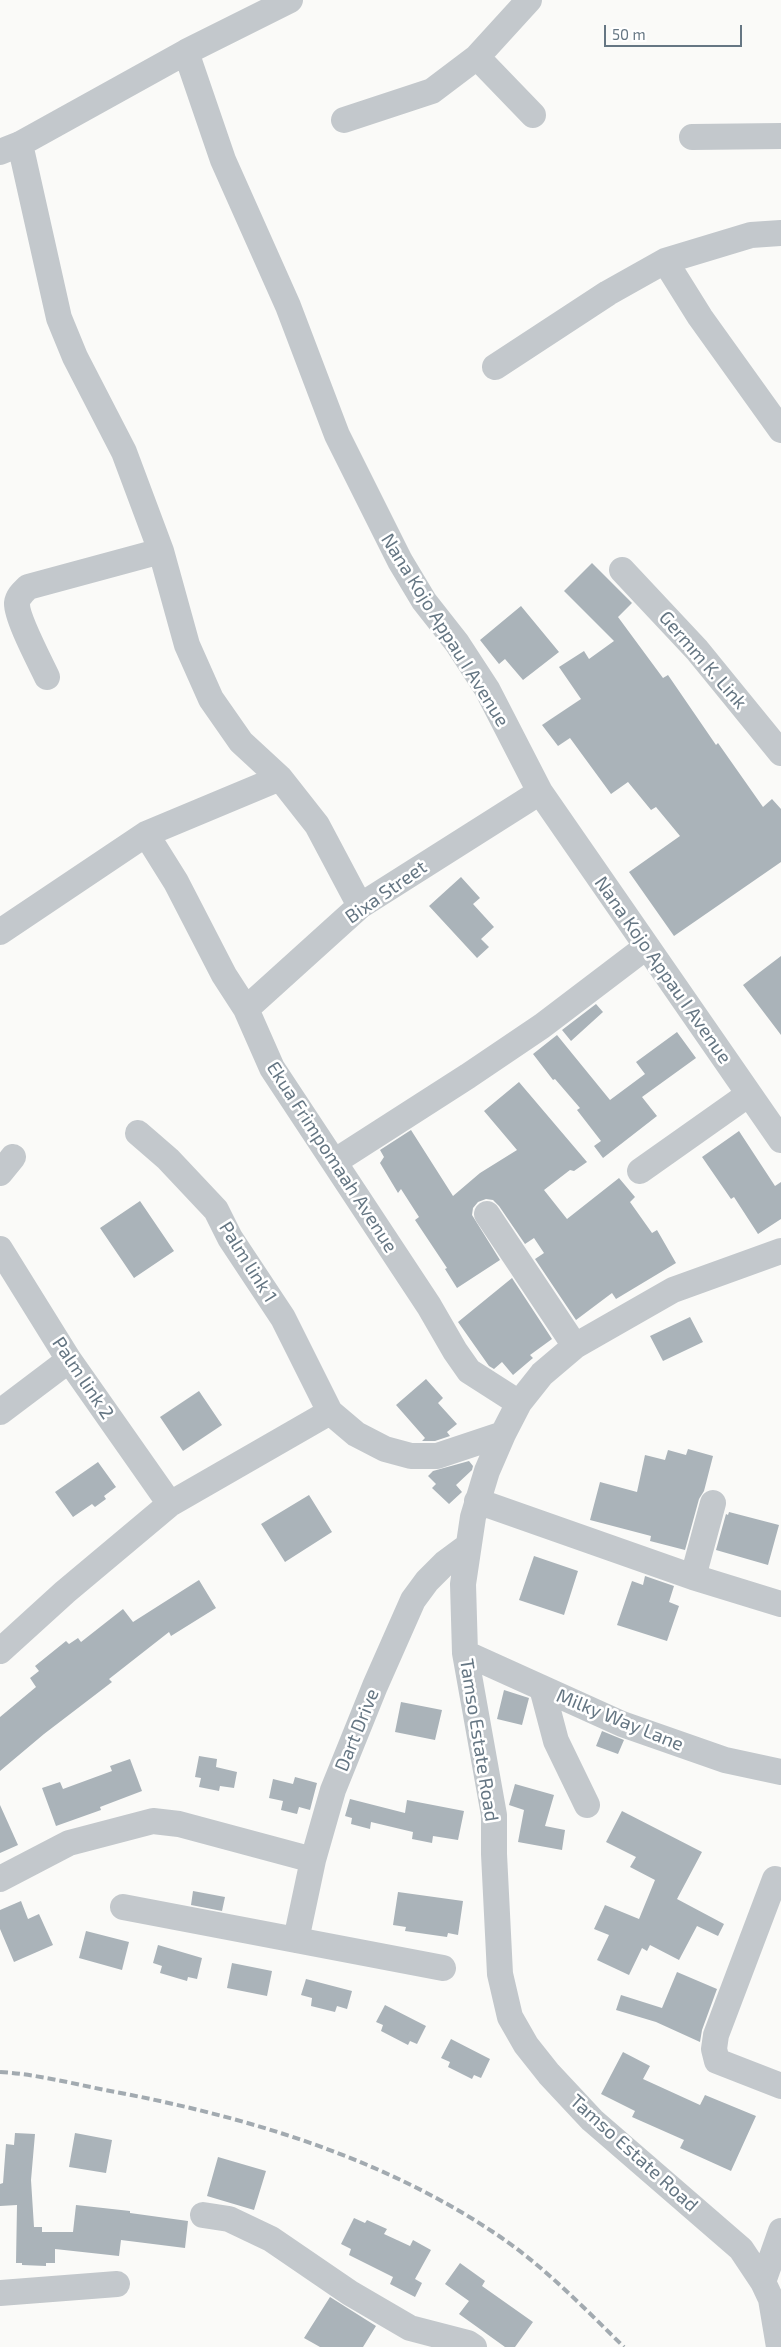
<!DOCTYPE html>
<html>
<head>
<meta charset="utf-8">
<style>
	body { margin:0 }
	#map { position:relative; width:781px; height:2347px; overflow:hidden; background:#fafaf8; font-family:"Exo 2",sans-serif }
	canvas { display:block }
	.scale { position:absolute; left:604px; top:25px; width:138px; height:22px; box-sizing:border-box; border:2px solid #657683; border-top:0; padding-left:6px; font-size:15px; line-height:18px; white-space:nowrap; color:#657683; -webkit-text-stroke:4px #fff; paint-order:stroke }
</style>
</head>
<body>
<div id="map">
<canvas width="781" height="2347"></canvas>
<div class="scale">50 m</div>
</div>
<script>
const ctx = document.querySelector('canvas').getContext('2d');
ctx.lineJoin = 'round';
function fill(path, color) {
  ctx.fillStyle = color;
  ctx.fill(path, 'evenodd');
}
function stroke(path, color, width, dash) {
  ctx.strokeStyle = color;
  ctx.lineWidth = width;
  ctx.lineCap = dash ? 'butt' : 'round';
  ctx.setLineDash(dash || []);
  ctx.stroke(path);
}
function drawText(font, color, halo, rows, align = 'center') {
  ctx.font = font + ' "Exo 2",sans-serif';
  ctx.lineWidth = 5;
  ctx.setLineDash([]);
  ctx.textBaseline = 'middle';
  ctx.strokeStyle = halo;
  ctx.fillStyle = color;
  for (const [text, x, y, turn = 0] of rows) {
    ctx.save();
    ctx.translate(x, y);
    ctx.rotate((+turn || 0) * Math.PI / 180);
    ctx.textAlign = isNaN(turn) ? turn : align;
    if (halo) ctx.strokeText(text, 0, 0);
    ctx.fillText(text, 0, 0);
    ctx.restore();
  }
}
const building = new Path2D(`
	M592 563 632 603 618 617 663 678 668 675 716 745 718 743 763 807 772 799 781 809V862L674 936 629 872 680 836 656 807 651 810 628 782 611 794 570 738 558 746 542 725 581 699 559 667 584 651 589 659 614 641 564 591Z
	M521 606 559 652 523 680 505 659 499 664 480 640Z
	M461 877 480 898 473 904 494 927 481 939 489 947 477 958 429 906Z
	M781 956V1035L743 985Z
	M596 1004 603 1012 571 1041 562 1030Z
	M677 1032 696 1058 642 1097 657 1116 603 1158 594 1146 601 1141 577 1110 580 1108 555 1079 553 1080 533 1054 557 1035 610 1100 645 1074 636 1062Z
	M519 1082 587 1162 574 1171 570 1170 544 1190 567 1219 619 1178 635 1197 630 1202 652 1233 657 1230 676 1263 616 1299 612 1293 576 1320 535 1259 544 1253 534 1238 525 1244 499 1206 493 1200 486 1199 478 1202 473 1208 472 1215 500 1260 457 1288 445 1269 447 1268 415 1220 419 1217 401 1189 398 1193 380 1163 384 1157 380 1150 411 1130 453 1196 480 1173 517 1150 484 1111Z
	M739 1131 775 1186 781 1182V1219L758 1234 734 1197 731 1199 702 1157Z
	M140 1201 174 1251 134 1278 100 1228Z
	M512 1278 552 1339 530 1355 533 1358 513 1375 502 1362 494 1369 489 1366 458 1322Z
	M690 1317 703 1342 663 1361 650 1336Z
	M426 1379 443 1398 438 1403 457 1424 447 1432 450 1436 435 1441H422L425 1438 396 1405Z
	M199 1391 222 1425 183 1451 160 1417Z
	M688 1449 713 1456 704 1491 699 1499 685 1550 650 1541 651 1536 590 1520 600 1482 637 1492 645 1455 665 1460 668 1450 686 1455Z
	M469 1461 473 1466 472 1470 456 1485 462 1492 449 1504 432 1488 436 1484 428 1476 433 1471Z
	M98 1462 116 1487 104 1496 106 1499 95 1507 92 1504 73 1517 55 1492Z
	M309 1495 332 1532 285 1562 261 1524Z
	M729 1512 779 1525 768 1565 716 1550 726 1514 728 1515Z
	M534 1556 578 1571 564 1615 519 1600Z
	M645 1576 674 1586 669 1602 679 1606 667 1641 617 1625 632 1581 643 1585Z
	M199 1580 216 1608 171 1636 169 1632 109 1679 112 1682 44 1734 0 1771V1717L36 1687 30 1678 39 1671 35 1666 66 1641 69 1644 78 1638 81 1642 123 1609 133 1622Z
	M504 1690 529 1698 522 1725 497 1719Z
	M401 1702 442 1710 435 1740 395 1732Z
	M602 1731 624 1740 618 1754 596 1746Z
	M199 1756 217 1759 216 1767 237 1772 234 1788 220 1786 219 1791 199 1787 201 1778 195 1777Z
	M130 1759 142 1791 100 1807 101 1810 56 1826 42 1788 60 1782 63 1789 112 1771 110 1766Z
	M295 1777 317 1783 310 1810 299 1807 297 1814 281 1810 283 1801 269 1798 273 1779 293 1784Z
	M515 1784 554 1795 545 1826 565 1830 562 1850 518 1842 524 1810 509 1805Z
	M350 1799 405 1813 407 1800 464 1811 458 1840 433 1836 432 1843 412 1839 413 1832 371 1822 370 1829 351 1824 352 1818 345 1816Z
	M0 1805 18 1845 0 1853Z
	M622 1811 702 1852 677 1899 724 1924 718 1936 697 1926 679 1960 650 1945 647 1951 642 1948 629 1975 597 1960 609 1935 594 1929 605 1905 639 1919 655 1880 630 1867 636 1857 606 1842Z
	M193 1891 225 1897 222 1911 191 1905Z
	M398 1892 463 1901 458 1935 448 1933 447 1937 405 1931 406 1927 393 1925Z
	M21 1901 28 1919 39 1914 53 1945 14 1962 0 1929V1910Z
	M86 1931 129 1942 122 1970 79 1958Z
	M158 1945 202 1958 197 1979 188 1977 187 1981 160 1973 162 1966 153 1963Z
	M232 1963 272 1971 267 1996 227 1988Z
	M677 1972 717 1989 702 2030 700 2042 656 2022 616 2010 621 1995 662 2008Z
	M306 1979 352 1991 347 2009 337 2006 335 2012 311 2006 312 1998 301 1995Z
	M385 2005 426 2026 417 2044 410 2041 408 2045 381 2031 383 2025 376 2022Z
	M451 2039 490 2059 481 2078 474 2075 472 2079 448 2067 450 2062 441 2058Z
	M623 2052 650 2066 643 2079 700 2105 705 2095 756 2116 731 2171 680 2148 684 2140 632 2117 635 2111 601 2094Z
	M15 2133 35 2134 31 2180 34 2227H42V2232H73L76 2205 130 2211V2213L188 2221 185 2248 121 2240 119 2256 55 2249V2263H46V2266L22 2265V2263H16L17 2205 0 2206V2184L3 2183 6 2144 14 2145Z
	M75 2133 112 2140 106 2173 69 2167Z
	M218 2157 266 2171 254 2210 207 2196Z
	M354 2218 365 2223 367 2220 387 2229 384 2234 410 2246 413 2240 431 2250 415 2279 422 2283 415 2297 390 2284 393 2277 349 2255 351 2249 341 2244Z
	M460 2263 485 2281 482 2286 533 2322 515 2347H505L459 2314 469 2301 445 2284Z
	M330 2297 376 2326 363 2347H320L304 2338Z`);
const minor = new Path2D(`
	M186 52 223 160 288 306 337 435 400 561 424 601 457 643 487 689 540 792 781 1140
	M477 57 533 115
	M344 120 432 91 477 57 529 0
	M692 137 781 136
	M20 144 59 318 75 357 124 452 161 551 187 645 211 699 241 742 280 778 317 825 360 906
	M0 152 20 144 186 52 290 0
	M665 261 700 317 781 430
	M495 367 608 293 665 261 751 235 781 233
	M622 570 697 650 781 753
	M47 677C40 662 16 617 17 603 18 596 23 592 28 587L161 551
	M146 834 176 882 224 975 246 1009 272 1068 429 1306 455 1351 469 1371 519 1403
	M0 932 146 834 280 778
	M246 1009 360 906 540 792
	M138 1133 168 1159 216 1210 230 1238 283 1318 330 1412 356 1434 385 1449 411 1456H437L503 1434
	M334 1162 468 1076 542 1026 646 947
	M640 1171 749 1094
	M0 1173 13 1157
	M487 1214 575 1346
	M0 1249 69 1360 170 1504
	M0 1412 69 1360
	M477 1501 693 1577 781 1604
	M693 1577 713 1503
	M0 1651 65 1592 170 1504 330 1412
	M465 1653 622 1724 725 1760 781 1772
	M542 1688 556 1741 587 1805
	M0 1879 69 1843 153 1821 179 1824 313 1860
	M775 1879 716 2035 714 2049 717 2061 781 2086
	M123 1907 443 1968
	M296 1940 313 1860 333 1790 375 1686 413 1600 427 1581 445 1563 468 1546
	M203 2215 229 2219 271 2239 350 2293 410 2328 468 2343 474 2347
	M763 2282 781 2231
	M0 2293 117 2284
	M779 2347 771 2299 763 2282 741 2249 592 2120 549 2074 526 2045 510 2017 500 1974 494 1854V1815L465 1653 463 1584 473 1517 487 1471 503 1434 519 1403 542 1374 575 1346 673 1290 781 1251`);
const rail = new Path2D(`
	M0 2072C35 2074 70 2083 105 2090 240 2115 377 2155 493 2232 542 2264 583 2307 624 2347`);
const streetNames = [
	["Nana Kojo Appau I Avenue",445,630,58],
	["Germm K. Link",703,660,49],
	["Bixa Street",386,892,-35],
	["Nana Kojo Appau I Avenue",663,970,55],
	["Ekua Frimpomaah Avenue",332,1157,57],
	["Palm link 1",248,1262,58],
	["Palm link 2",83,1378,56],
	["Milky Way Lane",620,1720,22],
	["Dart Drive",357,1730,-68],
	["Tamso Estate Road",479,1740,81],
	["Tamso Estate Road",634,2153,42]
];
fill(building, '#aab3b9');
stroke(minor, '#c3c8cc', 26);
stroke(rail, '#a2aab0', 4, [8, 4]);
drawText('19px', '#657683', '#fff', streetNames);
</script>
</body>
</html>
